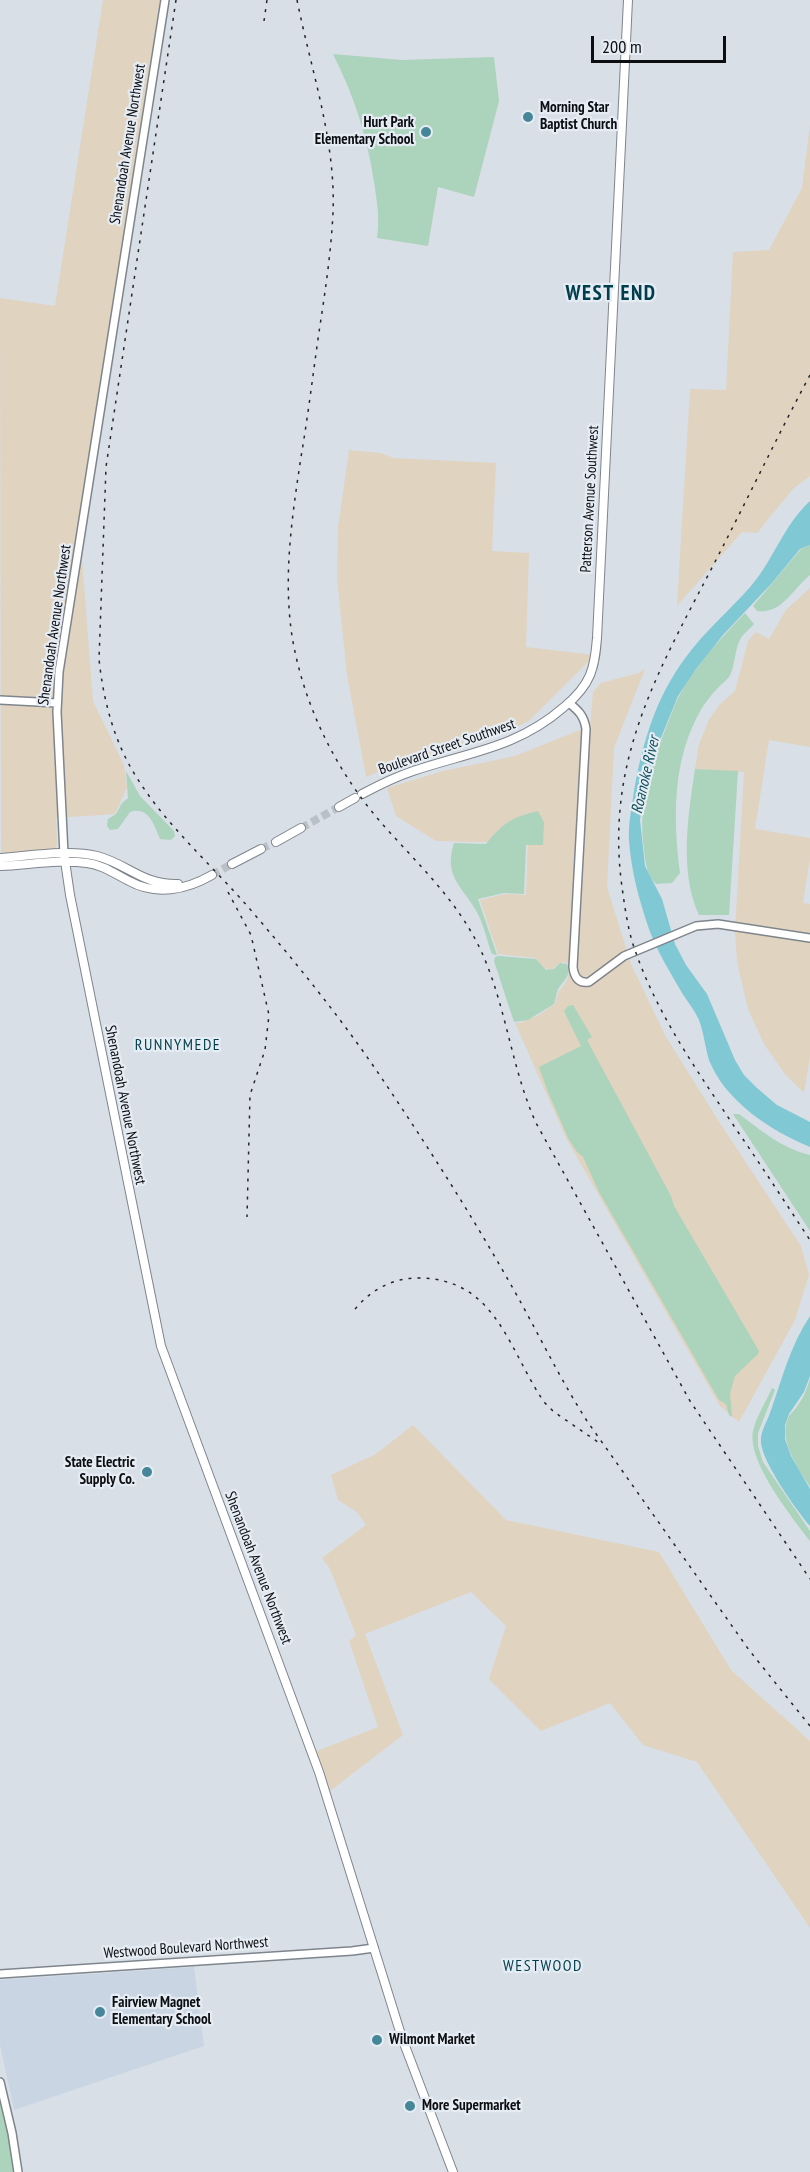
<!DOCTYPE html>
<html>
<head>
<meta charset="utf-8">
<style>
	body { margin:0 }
	#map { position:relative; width:810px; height:2172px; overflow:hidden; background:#d9dfe7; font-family:"PT Sans Narrow",sans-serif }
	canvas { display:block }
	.scale { position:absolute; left:591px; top:36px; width:135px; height:27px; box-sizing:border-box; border:3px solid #0c0e11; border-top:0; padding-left:8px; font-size:18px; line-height:21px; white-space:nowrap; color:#0c0e11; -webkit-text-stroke:4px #e6ecf4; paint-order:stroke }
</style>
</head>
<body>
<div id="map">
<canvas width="810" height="2172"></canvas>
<div class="scale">200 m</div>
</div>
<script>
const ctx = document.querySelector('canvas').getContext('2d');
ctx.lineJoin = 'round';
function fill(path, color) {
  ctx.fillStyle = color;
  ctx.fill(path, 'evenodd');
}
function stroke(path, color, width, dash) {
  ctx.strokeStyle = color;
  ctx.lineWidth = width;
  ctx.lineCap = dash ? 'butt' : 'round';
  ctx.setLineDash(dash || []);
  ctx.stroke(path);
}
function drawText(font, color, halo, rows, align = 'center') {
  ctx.font = font + ' "PT Sans Narrow",sans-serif';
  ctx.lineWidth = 4.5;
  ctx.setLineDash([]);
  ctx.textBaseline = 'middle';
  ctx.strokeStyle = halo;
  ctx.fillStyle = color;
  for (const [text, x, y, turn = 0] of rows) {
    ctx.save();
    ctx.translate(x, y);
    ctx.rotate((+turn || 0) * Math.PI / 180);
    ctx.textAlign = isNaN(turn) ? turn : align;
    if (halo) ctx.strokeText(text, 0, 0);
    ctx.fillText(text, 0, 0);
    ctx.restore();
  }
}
const built = new Path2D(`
	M194 1967 204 2046 14 2110 0 2045V1980Z`);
const industrial = new Path2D(`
	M103 0H160L79 520 93 701 124 765 127 787 115 814 56 818 57 843 56 848 52 850 1 853 0 298 55 306Z
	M810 125V476L793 489 757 533 742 532 677 606 690 389 726 390 733 252 769 250 802 188Z
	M349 450 380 453 394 458 496 463 492 551 529 553 526 647 595 655 529 721 487 741 396 765 366 777 347 675 337 579 338 528Z
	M810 588V747L769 740 755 829 810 838V858L803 903 810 904V1056L804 1093 785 1074 764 1044 748 1009 737 962 735 931 744 772 695 769 699 744 709 720 719 705 735 691 748 641 756 632 769 639 786 610Z
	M645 669 614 748 607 887 631 964 666 1037 716 1117 801 1246 809 1275 795 1320 739 1422 720 1406 567 1140 515 1023H520L539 1015 555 1004 559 991 567 981 570 969 569 964 564 962 560 963 550 971 541 965 536 958 498 954 480 900 505 894 526 895 528 843 436 841 396 816 387 788 443 771 515 756 590 726 593 692 601 683 639 673Z
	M413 1425 506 1520 659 1552 731 1670 810 1741V1928L697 1762 643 1745 610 1703 541 1731 489 1679 506 1626 471 1592 365 1634 403 1735 326 1794 312 1753 378 1727 349 1641 356 1635 330 1569 322 1558 366 1525 357 1512 338 1500 331 1475 376 1454Z`);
const green = new Path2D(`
	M333 54 402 60 494 57 499 101 474 197 438 187 428 246 377 238C380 218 377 202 374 182 367 135 354 96 333 54Z
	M810 545V575C794 588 781 615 757 611L753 606 801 549Z
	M745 613 754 624C750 629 744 633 741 638 734 649 736 665 729 677 725 682 720 685 716 690 711 695 706 702 702 708 672 758 673 818 680 873L672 883 656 884C645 873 645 856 643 841 639 801 652 763 667 725 671 716 674 705 679 696 696 665 721 638 745 613Z
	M695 769 738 771 729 915H699C679 871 688 816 695 769Z
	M126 771 140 796 174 831 175 836 171 840 160 839C154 825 149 806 130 812L118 829 110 830 107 826 108 819 116 814 122 803 128 798Z
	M538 811 544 822 543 845H526L524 894 504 893 478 899 497 955 492 954C487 941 484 926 478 914 463 886 443 878 454 843L486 844C504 822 511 818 538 811Z
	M499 956 536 959 546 970 554 969 560 963 567 964C572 975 564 980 558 989 556 994 556 999 554 1004L528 1020 514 1022 494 961 495 957Z
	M573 1005 592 1037 587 1040 671 1196 674 1206 759 1351 758 1354 735 1376 730 1393 732 1417 729 1415 726 1404 719 1400 599 1192 583 1157 577 1152 568 1138 548 1092 539 1067 581 1046 564 1011 568 1006Z
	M733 1114H739C762 1131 781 1148 810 1155V1231Z
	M810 1379V1487C798 1468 777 1439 789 1416 792 1412 796 1409 798 1405 804 1397 807 1388 810 1379Z
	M772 1388 775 1390 758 1433V1446L763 1462 810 1531V1541C792 1517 747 1462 753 1431 756 1417 766 1402 772 1388Z
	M0 2094 9 2130 16 2172H0Z`);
const water = new Path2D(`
	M810 501V545L800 549 772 583 723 635 696 669 678 696 656 750 645 787 640 820 645 866 662 899 675 944 686 965 707 994 735 1060 744 1075 757 1088 777 1105 810 1122V1147C771 1131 725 1101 709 1060 705 1047 704 1033 699 1020 695 1011 688 1002 682 993 670 972 657 951 649 929 639 900 631 870 629 840 628 824 632 807 634 791 643 741 656 697 686 657 705 631 730 610 751 586 774 559 783 526 810 501Z
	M810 1316V1376L804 1392 789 1414 785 1425V1439L791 1456 810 1489V1526C796 1510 763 1463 761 1443 760 1432 766 1424 770 1413 782 1379 790 1346 810 1316Z`);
const secondaryTunnel = new Path2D(`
	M301 828 339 807
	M261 849 276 842
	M212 875 232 864`);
const tertiary = new Path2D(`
	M0 700 57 703
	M569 703C579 711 584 716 586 729L573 967C574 976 578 984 589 982L624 956 696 926 718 924 810 938
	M64 854 57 712 59 672 165 0
	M0 1974 352 1951 374 1948
	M0 2082 12 2133 18 2172`);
const secondary = new Path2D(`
	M362 794C379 785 395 777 413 771 469 752 517 748 564 707 575 698 585 687 590 675 595 663 596 651 597 638L628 0
	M339 807 355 798
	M276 842 301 828
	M64 854 70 895 161 1346 319 1772 402 2038 453 2172
	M0 858C29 856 69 849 97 856 128 864 142 885 178 884
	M232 864 261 849
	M0 866C28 865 59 859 87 863 103 865 115 874 129 881 156 896 186 890 212 875`);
const rail = new Path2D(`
	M176 0 106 467 99 659C103 697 112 734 131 768 161 821 210 863 249 908 298 965 345 1023 387 1086 434 1156 479 1227 520 1301 542 1341 562 1382 587 1421L749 1650 810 1726
	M297 0C311 70 336 141 333 213 331 253 325 293 319 332 313 374 308 416 301 457 292 517 283 576 292 636 303 703 334 767 378 819 409 855 446 889 470 930 505 988 508 1061 536 1123L690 1401 810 1579
	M264 21 267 0
	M810 375C778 435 749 496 718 556 662 665 604 757 622 887 625 908 628 932 636 953 659 1018 700 1075 738 1132 763 1168 786 1204 810 1240
	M228 892 251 935 269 1015 265 1050 250 1095 247 1217
	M355 1309C371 1290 392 1278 418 1278 496 1278 508 1349 544 1402L554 1412 598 1442`);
const markers = [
	[528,117,6,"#458799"],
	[426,132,6,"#458799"],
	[147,1472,6,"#458799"],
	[100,2012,6,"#458799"],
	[377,2040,6,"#458799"],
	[410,2106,6,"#458799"]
];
const poiNames = [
	["Morning Star",540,108],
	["Baptist Church",540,125],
	["Hurt Park",414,123,"right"],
	["Elementary School",414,140,"right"],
	["State Electric",135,1463,"right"],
	["Supply Co.",135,1480,"right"],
	["Fairview Magnet",112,2003],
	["Elementary School",112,2020],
	["Wilmont Market",389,2040],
	["More Supermarket",422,2106]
];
const streetNames = [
	["Shenandoah Avenue Northwest",128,144,-81],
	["Patterson Avenue Southwest",590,499,-87],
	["Shenandoah Avenue Northwest",55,625,-82],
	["Boulevard Street Southwest",447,747,-19],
	["Shenandoah Avenue Northwest",125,1105,79],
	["Shenandoah Avenue Northwest",258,1568,69],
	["Westwood Boulevard Northwest",186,1948,-4]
];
const waterNames = [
	["Roanoke River",646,775,-77]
];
const neighbourhoodNames = [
	["RUNNYMEDE",178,1045],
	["WESTWOOD",543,1966]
];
const districtNames = [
	["WEST END",611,294]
];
fill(built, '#cad5e3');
fill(industrial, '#e0d3bf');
fill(green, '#acd3bb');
fill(water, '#7fc8d4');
stroke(secondaryTunnel, '#bac0c7', 8, [8, 4]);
stroke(tertiary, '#7f858c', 10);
stroke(secondary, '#7f858c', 10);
stroke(tertiary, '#fff', 7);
stroke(secondary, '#fff', 8);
stroke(rail, '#24262a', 1.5, [3, 6]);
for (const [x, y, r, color] of markers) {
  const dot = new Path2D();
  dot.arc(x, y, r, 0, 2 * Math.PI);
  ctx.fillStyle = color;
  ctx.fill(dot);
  stroke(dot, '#e6ecf4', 2);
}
drawText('bold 15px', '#0c0e11', '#e6ecf4', poiNames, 'left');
drawText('15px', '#0c0e11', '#e6ecf4', streetNames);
drawText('italic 16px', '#0e4f58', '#e6ecf4', waterNames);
ctx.letterSpacing = '1.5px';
drawText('16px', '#013e4b', '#e6ecf4', neighbourhoodNames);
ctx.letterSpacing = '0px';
ctx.letterSpacing = '1.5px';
drawText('bold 21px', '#013e4b', '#e6ecf4', districtNames);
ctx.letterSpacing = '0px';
</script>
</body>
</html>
